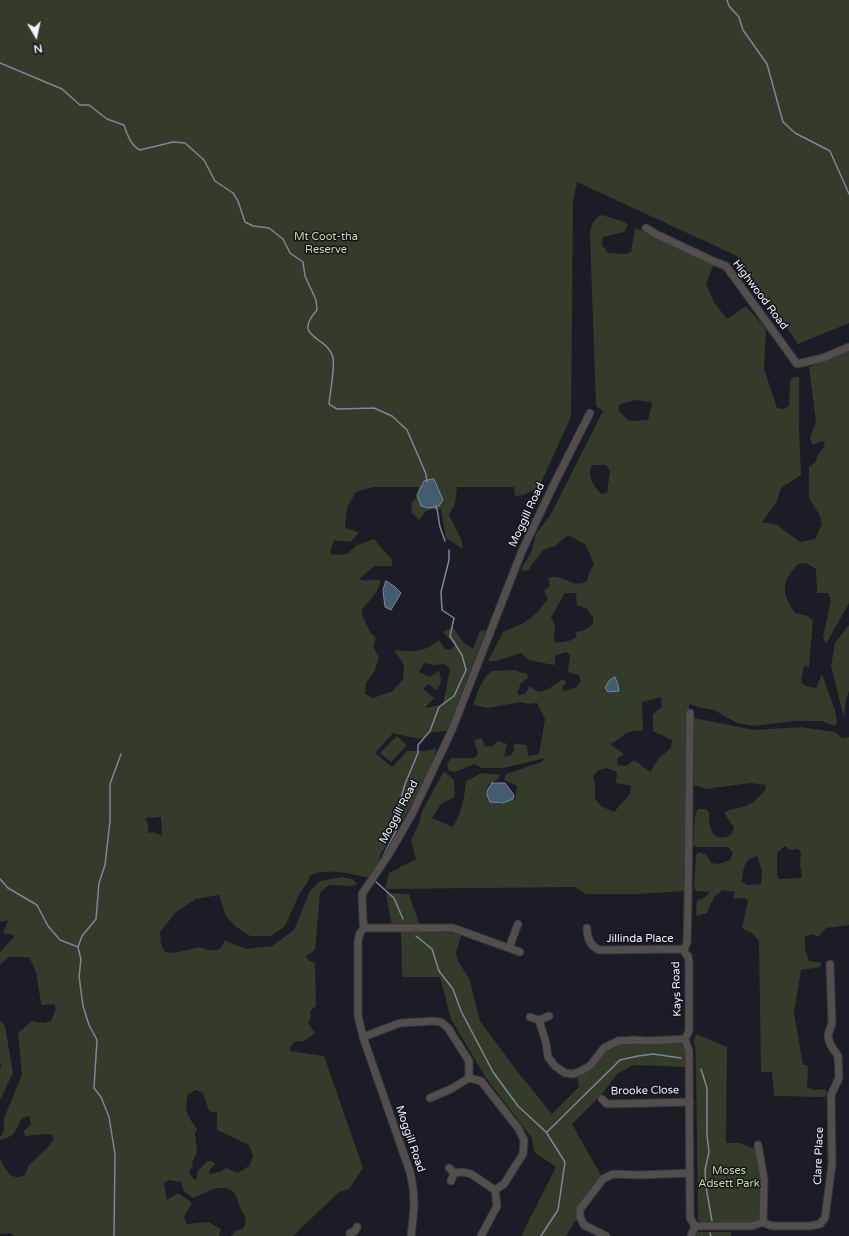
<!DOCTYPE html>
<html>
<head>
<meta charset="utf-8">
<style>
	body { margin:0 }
	#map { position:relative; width:849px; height:1236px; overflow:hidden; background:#1b1c25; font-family:"Varela Round",sans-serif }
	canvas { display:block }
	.north { position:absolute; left:16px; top:16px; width:40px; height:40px; -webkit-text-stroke:3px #12131b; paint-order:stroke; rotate:171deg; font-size:11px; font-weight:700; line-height:16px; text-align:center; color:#f3f3fa }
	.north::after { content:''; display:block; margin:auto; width:14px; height:18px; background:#f3f3fa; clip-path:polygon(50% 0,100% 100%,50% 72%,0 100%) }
</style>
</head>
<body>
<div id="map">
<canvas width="849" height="1236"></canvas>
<div class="north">N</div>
</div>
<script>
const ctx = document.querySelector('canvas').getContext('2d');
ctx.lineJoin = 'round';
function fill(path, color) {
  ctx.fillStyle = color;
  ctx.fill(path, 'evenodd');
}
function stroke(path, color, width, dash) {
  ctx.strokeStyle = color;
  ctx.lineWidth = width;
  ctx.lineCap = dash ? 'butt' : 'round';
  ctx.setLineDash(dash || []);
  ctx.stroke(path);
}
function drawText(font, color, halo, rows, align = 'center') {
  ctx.font = font + ' "Varela Round",sans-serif';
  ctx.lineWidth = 3;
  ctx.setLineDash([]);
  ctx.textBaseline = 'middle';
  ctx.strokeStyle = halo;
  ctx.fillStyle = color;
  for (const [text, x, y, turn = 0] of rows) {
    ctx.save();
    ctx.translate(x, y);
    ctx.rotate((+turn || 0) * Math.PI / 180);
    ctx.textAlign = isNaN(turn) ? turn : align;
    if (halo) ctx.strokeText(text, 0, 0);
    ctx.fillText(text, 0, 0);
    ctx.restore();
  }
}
const green = new Path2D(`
	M0 0H849V323L798 344 737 256 577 182 573 201 571 417 539 487 524 495 515 496 514 487H457L455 504 449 515 461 539 463 549 446 538 441 509 427 510 419 520 412 513 411 503 416 498 419 487H374L356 492 347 507 345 528 359 532 351 542 334 540 330 552 333 555 347 554 357 545 374 539 392 560V566H375L359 579C366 583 374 577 381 581L377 591 362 610V615L370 632 376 638 373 646 379 658 374 672 366 683 365 694 373 698 393 691 403 679 404 665 394 650C415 652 422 653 439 640L445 649 451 650 455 645 443 632 453 627 463 642 473 649 480 631 486 630 447 731 433 732 419 739 393 733 375 753 392 767 407 751H426L436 748 432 770 419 794 380 855V864L369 878C350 874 327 867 309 876V880L300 893 285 926 271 936H250L235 926 226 916 219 895 196 899 176 912 160 932 161 944 165 952 174 953 199 947 208 950H217L221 948 225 940 236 945 247 949 272 946 294 930 310 891 320 881 342 877 352 879 358 884 351 886 329 885 320 893 315 950 306 956 308 960 315 963 316 1006 310 1011 311 1016 308 1023 315 1033 304 1041 294 1042 290 1048V1051L324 1056 363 1168 349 1189 339 1192 293 1236H231L235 1231 244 1228C248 1215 244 1217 240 1207 238 1203 237 1196 234 1193 223 1181 205 1193 193 1198L184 1191 181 1182 169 1180 164 1183 167 1200 178 1193 192 1203 184 1217 187 1224 208 1222 221 1229 219 1236H14L11 1233 0 1234V1159C6 1170 11 1182 25 1175L29 1165 48 1147 54 1139 52 1135 47 1134 25 1136 24 1131 31 1124 29 1116 22 1118C15 1132 16 1136 0 1140V1137L4 1131V1118L22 1075 18 1033 32 1021 44 1023 51 1021 56 1008 54 1004 42 1005 41 1003 36 972 29 957H9L0 965V952L14 937 13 935 3 933 8 920 0 922ZM424 663 433 665 445 664 450 669 444 700 442 705 425 708 434 698 423 689 428 684 436 690C443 683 441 679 439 671L430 677 419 672ZM148 817 152 818 161 817 162 836 153 832 148 833V825L145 819ZM196 1090 203 1093 209 1111 217 1113V1130L249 1145 253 1156 249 1166 238 1173 226 1168 220 1172 209 1174V1171L215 1164 212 1161H208L198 1170 196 1180H194L189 1172 193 1165 192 1163 197 1152 195 1134 197 1129C187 1116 184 1110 188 1094Z
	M602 215 624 222 628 225 624 232 603 237 602 245 608 253 626 254 631 252 635 228 671 242 714 264 706 284 714 302 727 319 746 306 766 329 764 369 777 408 784 409 789 406 790 381 794 377H799V429L801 475 781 488 776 503 762 522 777 525 800 542 815 539 822 524 820 516 809 498V467L816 462 817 456 825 446 823 441 812 445 810 437 816 422 809 367 849 351V603L826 644 823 637 831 600 828 593H817L816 569 806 563 798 564C781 583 781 592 795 613L808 616 813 621 809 667 804 666 801 682 806 686 816 688 822 674 835 710 837 723 834 726 822 721H794L753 726 737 723 714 710 702 708 689 704 686 891 638 894H586L575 887 385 889 389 873 416 859 411 840 419 824 422 811 444 771 454 780 455 797 441 804 432 818 453 827C462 810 464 801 466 781L482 773 500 775 498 779 488 785 487 800 500 804 515 799 517 786 504 780 506 774 542 762 545 758 503 768H482L474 764 455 772 449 771 447 765 451 758H475L478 753 474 740 482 738 485 747 493 746 498 741 507 744 504 757 511 755 514 751 513 745 516 744 527 745 528 756 539 754 545 719 537 703 528 704 520 702 488 708 473 705 479 688 486 676 492 671 515 670 522 673H527L528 678 521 683 517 693 519 695 526 693 529 686 538 692 547 690 563 679 566 683 562 687 564 691 575 688 581 681 579 675 568 672 570 655 566 652 555 656V664L553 665 529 660 521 653 496 661H488L503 632C527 622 533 620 548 598L544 591 550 586 548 578C550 578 552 576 555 577 566 577 575 589 587 581L589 573 594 564 585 544 568 535 555 546 543 550C539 559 533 560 529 570L523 571 521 569 531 553 536 534 551 514 603 411 596 406 590 234C591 225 593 219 602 215ZM636 400 651 402 652 404 648 420 629 421 618 410 620 404ZM592 465H606L610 471 607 493 601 494C593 485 587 477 592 465ZM565 593H576L577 605 587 609 593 618V624L583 631 575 632 577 637 569 641 557 643 554 641 555 625 551 617ZM661 697 662 707 653 714V731L672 740 671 748 659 758 650 772 634 760 626 766 618 765 617 759 624 754 611 745 612 743C627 736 623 729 643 731L642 702ZM607 768 617 772 616 783 631 786 630 794 614 812 601 806 595 799V784L593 776 599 770Z
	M849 625V691L846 699 844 718 831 666 835 643Z
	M694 718 754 730 801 727 835 732 842 738 849 737V925L826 928 818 937 813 934 805 936V949L809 961 822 963 820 967 801 970 794 1013 803 1065H807L808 1069 807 1087 814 1090 825 1089 827 1092 825 1097 774 1096 772 1072H761L759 941 753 934 742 928 748 901 745 898 733 899 735 892 723 890 714 897 707 913 697 916 696 912 697 900 704 898 710 892 697 891 694 888 696 855 698 852C706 854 708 855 711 863L719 864 730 860 733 853 728 847H697L693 845 695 816 698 809H706L709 812C709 827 711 844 731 835L734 828 724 813C730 808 738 809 745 806 754 803 760 796 766 789L765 785 751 783 705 789 694 785ZM785 846 790 850 797 849 801 852 800 864 802 878 779 879 777 875V853ZM757 856 762 870 761 884 747 885 742 882C744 869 742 860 757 856Z
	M397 736 407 745 391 762 380 753Z
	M386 893 409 894 420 926 431 932 462 933 456 953 458 961 469 978 480 1021 517 1071 552 1114 579 1087 577 1076 605 1050 617 1044 631 1042 642 1044H681L685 1049V1067L633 1065 617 1074 602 1094 572 1124 602 1177 581 1204 576 1220 566 1236H521L556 1167 534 1152 532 1138 486 1078 451 1019 440 977H402L401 931 391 922Z
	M0 1020 5 1026 13 1073 0 1100V1070L1 1067 0 1062Z
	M696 1034 727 1047 726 1143H739L755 1149 760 1174V1217L755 1223 703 1224 698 1219 696 1067 695 1046 693 1042Z
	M697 1232H731V1236H697Z`);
const water = new Path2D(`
	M434 479 443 500 439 506 429 508 421 506 417 495 424 481Z
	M386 581 394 586 401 593 391 610 385 607 383 591Z
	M615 677 618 685 619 691 608 692 605 688 609 681Z
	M492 783H505L514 795 513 799 503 803 490 802C485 794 487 790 492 783Z`);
const stream = new Path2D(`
	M727 0 729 6 739 17 743 30 767 64 783 122 795 133 830 151 849 194
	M0 63 62 89 80 105H89L107 119 124 125C127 134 131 146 140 150L173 142 185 143 204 160 215 181 233 193 238 201 245 222 253 226 269 228 283 239 290 253 303 262 305 276 316 300 317 310C291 339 328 335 333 358 335 367 330 394 329 404L337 409 374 408 392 416 407 430 426 474 427 482
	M435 506 437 509 440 527 445 541
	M381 860 396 831 398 809 405 784 418 753V745L430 731 439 707 454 696 466 670 462 655 450 636 454 618 442 610 441 592 449 560V550
	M0 879 8 888 37 905 48 926 60 940 78 947
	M375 881 394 898 403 919
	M416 936 432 949 439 971 453 989 461 1011 493 1072 518 1106 546 1132 565 1162 558 1210 541 1236
	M701 1069 707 1088V1135L709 1152 705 1170 706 1187 712 1221
	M547 1132 620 1060 638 1056 653 1054 681 1058
	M710 1233 711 1236
	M114 1236 115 1154 109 1117 101 1097 94 1088 97 1040 89 1025 83 1006 79 976 81 960 78 947 82 936 96 919 99 883 105 865 110 821V784L121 754`);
const minor = new Path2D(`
	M646 228 656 234 713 261 726 266 797 364 823 358 849 347
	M690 713 688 903 687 943 684 949 685 953 688 956 689 962V1031L685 1039 689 1051 690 1218 695 1226 691 1236
	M364 928 363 920 362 894 389 854 412 814 451 732 522 551 555 482 590 413
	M364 928 360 933 358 941V1016L363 1037 410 1172C416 1196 414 1212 411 1236
	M364 928H453L520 952
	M587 928C587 938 590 946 599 950L684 949
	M509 948 518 924
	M530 1017 539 1020 549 1016
	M539 1020 546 1043 548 1057 555 1066 565 1073 573 1074 581 1071 590 1066 604 1048 618 1041 633 1040 647 1041 685 1039
	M363 1037 400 1023 433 1021 441 1022 448 1028 469 1061V1078L481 1081 518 1128 524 1140 523 1154 504 1184 495 1190 497 1206 481 1236
	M430 1098 451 1089 469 1078
	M602 1099 607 1104 690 1102
	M758 1145 764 1179 763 1222
	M449 1168 454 1173 451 1181
	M454 1173 463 1172 471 1174 495 1190
	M695 1226H752L763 1222 769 1225 774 1226H810L820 1224 825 1218 832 1164 831 1095 839 1078 838 1056 830 1044 829 1040 828 1035 832 1023 830 964
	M350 1233 355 1231 357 1227
	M606 1236 584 1225 580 1217V1209L603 1179 613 1174 640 1175 690 1173`);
const parkNames = [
	["Mt Coot-tha",326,237],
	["Reserve",326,250],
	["Moses",729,1171],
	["Adsett Park",729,1184]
];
const streetNames = [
	["Highwood Road",760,295,53],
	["Moggill Road",527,515,-65],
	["Moggill Road",399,812,-62],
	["Jillinda Place",640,939],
	["Kays Road",677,989,-92],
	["Brooke Close",645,1091,-1],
	["Moggill Road",410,1139,71],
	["Clare Place",819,1156,-88]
];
fill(green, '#343b2a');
fill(water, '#435c70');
stroke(water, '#788999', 1);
stroke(stream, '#788999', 1.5);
stroke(minor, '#35363f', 9);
stroke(minor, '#534e4c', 7);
drawText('11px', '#c9dda7', '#12131b', parkNames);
drawText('11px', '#f3f3fa', '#12131b', streetNames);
</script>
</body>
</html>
